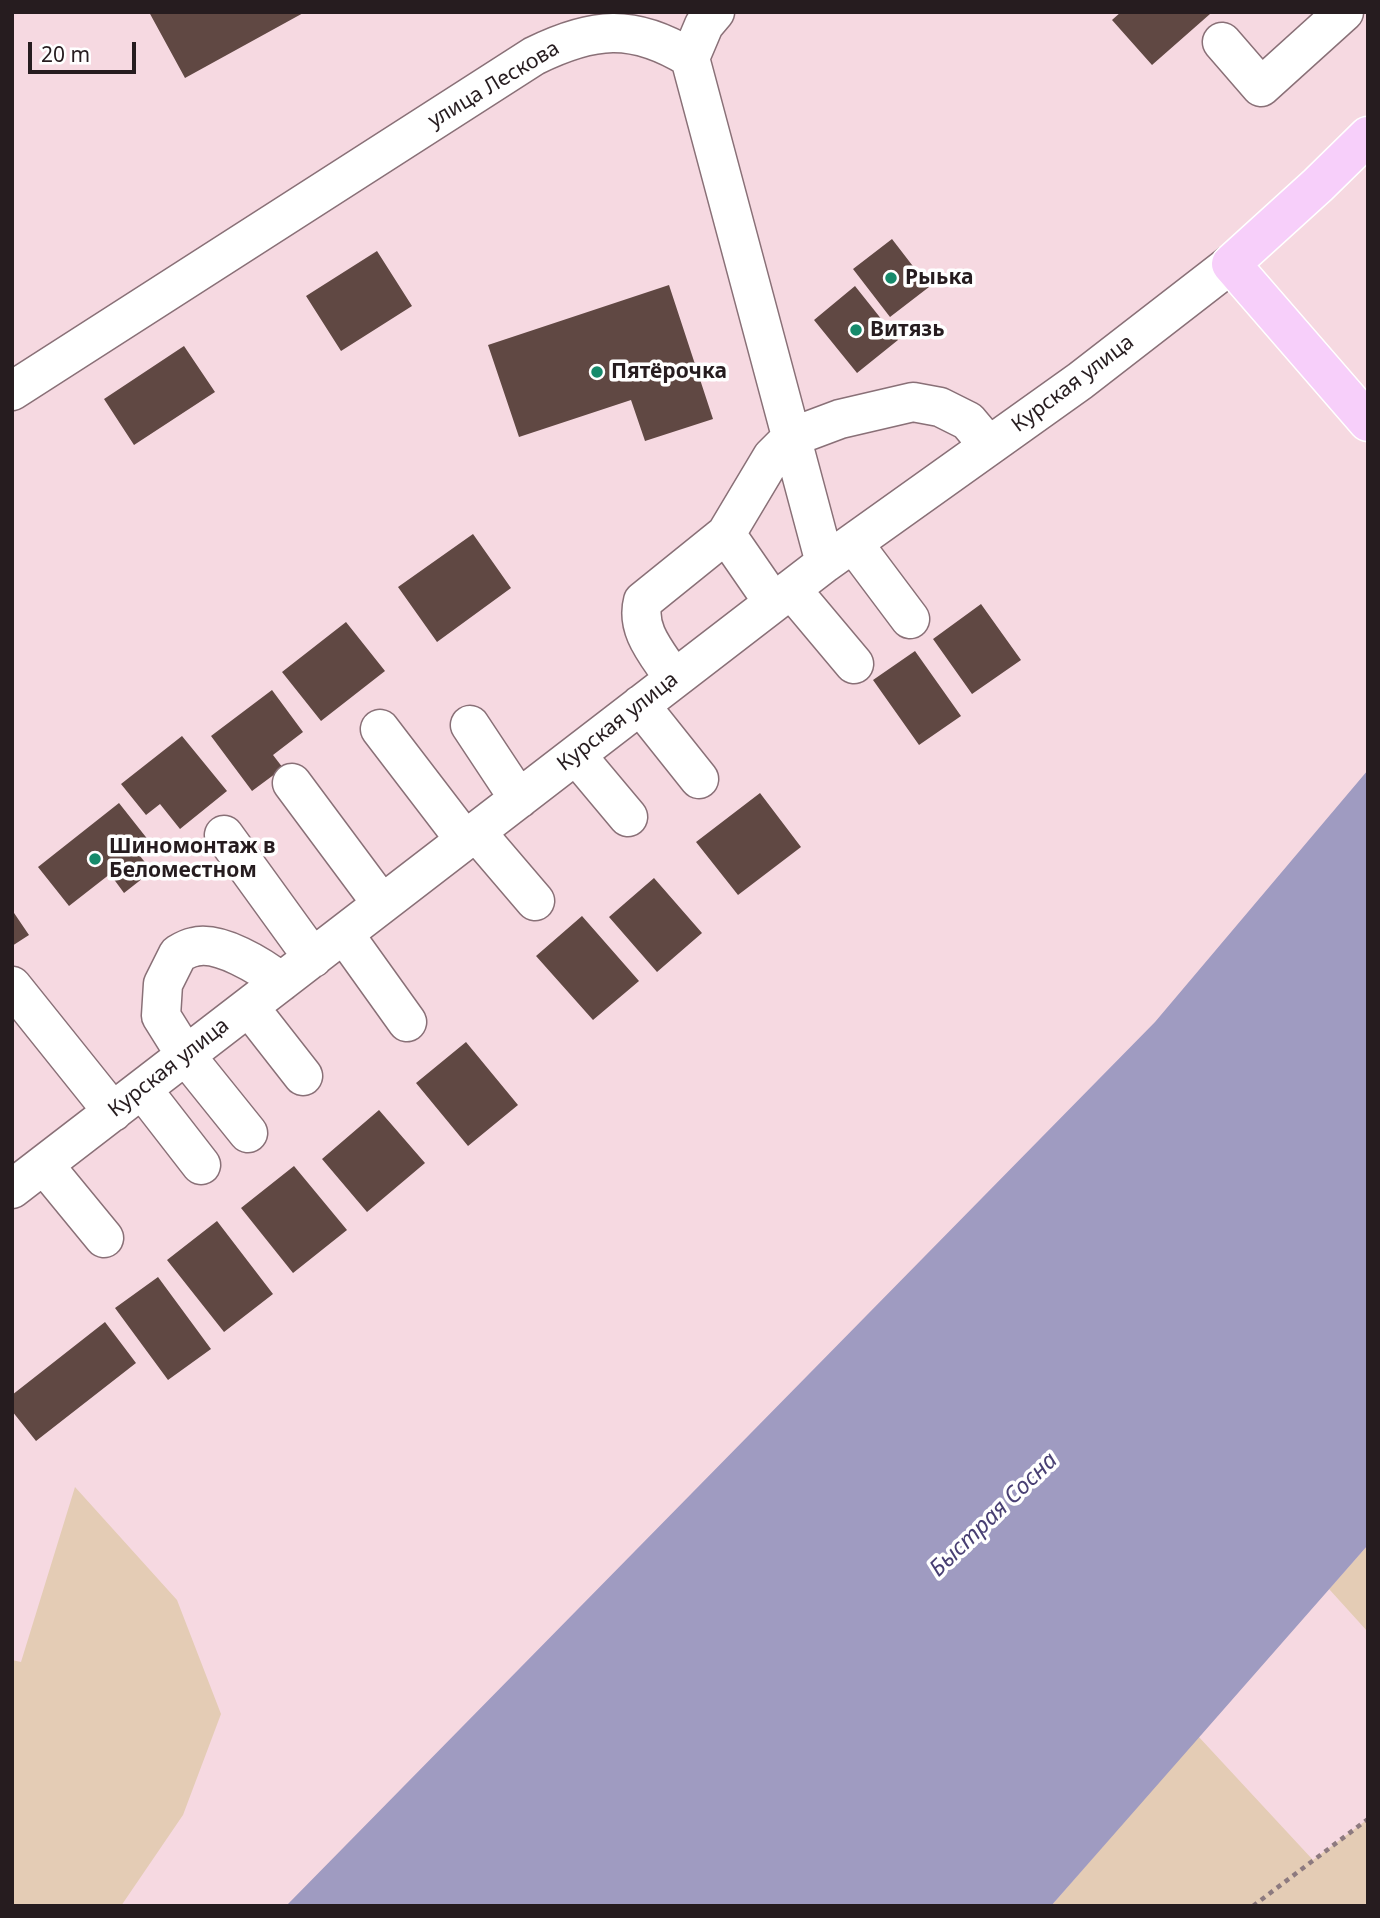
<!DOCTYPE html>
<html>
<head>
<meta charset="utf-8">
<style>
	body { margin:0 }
	#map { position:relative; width:1380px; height:1918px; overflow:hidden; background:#f6d9e1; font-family:"Noto Sans",sans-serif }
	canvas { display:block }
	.frame { position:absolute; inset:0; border:14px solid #261c1f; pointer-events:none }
	.scale { position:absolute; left:28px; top:42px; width:108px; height:32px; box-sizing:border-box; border:4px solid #261c1f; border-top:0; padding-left:9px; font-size:21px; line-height:24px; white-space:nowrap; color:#261c1f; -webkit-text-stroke:5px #fff; paint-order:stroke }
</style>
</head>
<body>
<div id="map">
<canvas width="1380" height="1918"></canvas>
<div class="frame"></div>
<div class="scale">20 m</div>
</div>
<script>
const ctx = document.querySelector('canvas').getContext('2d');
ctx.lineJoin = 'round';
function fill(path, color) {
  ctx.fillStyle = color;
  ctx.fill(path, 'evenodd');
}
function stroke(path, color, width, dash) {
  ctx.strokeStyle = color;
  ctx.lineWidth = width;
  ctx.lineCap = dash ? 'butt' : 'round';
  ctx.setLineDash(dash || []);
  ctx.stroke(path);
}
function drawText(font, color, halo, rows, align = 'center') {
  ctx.font = font + ' "Noto Sans",sans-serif';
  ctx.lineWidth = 7;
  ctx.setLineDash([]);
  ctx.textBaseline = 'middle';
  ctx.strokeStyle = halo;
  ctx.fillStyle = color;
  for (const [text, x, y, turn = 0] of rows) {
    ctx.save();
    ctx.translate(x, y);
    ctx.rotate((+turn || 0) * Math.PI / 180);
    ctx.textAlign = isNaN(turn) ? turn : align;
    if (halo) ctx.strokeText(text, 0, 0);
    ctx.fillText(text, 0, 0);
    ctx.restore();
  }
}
const green = new Path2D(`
	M75 1487 177 1600 221 1714 183 1815 121 1906H12V1660L21 1662Z
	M1368 1545V1632L1329 1589Z
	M1198 1736 1313 1860 1368 1819V1906H1051Z`);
const water = new Path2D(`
	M1368 770V1545L1051 1906H286L1155 1022Z`);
const building = new Path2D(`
	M149 12H305L185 78Z
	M1121 12H1208L1210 14 1152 65 1112 20Z
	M892 239 929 287 890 317 853 269Z
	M377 251 412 306 341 351 306 296Z
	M669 285 713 419 645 441 631 400 519 437 488 345Z
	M855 286 898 340 857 373 814 320Z
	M184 346 215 392 134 445 104 399Z
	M473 534 511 588 437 642 398 587Z
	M981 604 1021 660 972 694 933 639Z
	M346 622 385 671 321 721 282 672Z
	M915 651 961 716 919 745 873 680Z
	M272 690 303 732 273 755 283 768 252 791 211 736Z
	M182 736 227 791 180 829 160 804 146 815 121 784Z
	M760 793 801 847 738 895 696 842Z
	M119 803 149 841 136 851 152 871 124 893 110 874 69 906 38 867Z
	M654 878 702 933 657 972 609 917Z
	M12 910 29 935 12 946Z
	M582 916 639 981 593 1020 536 956Z
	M466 1042 518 1105 468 1146 416 1083Z
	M379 1110 425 1163 367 1212 322 1159Z
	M294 1166 347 1230 293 1273 241 1208Z
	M217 1221 273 1294 224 1332 167 1260Z
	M158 1277 211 1349 168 1380 115 1308Z
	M105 1322 136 1363 36 1441 12 1411V1395Z`);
const path = new Path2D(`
	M1253 1906 1368 1819`);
const minor = new Path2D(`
	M1222 42 1261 87 1344 12
	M690 58 704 25 715 12
	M12 391 534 56C593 27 633 23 690 58L825 563
	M726 534 772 457 792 437 840 419 913 402 940 407 968 421 989 446
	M853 543 910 619
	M791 589 854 664
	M674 679C659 655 635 631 643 601L726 534 773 602
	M640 705 699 779
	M470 725 519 799
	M380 729 465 840
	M576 755 628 817
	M292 783 382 904
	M476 832 535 901
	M224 835 313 958
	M344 934 407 1022
	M12 986 113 1112
	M249 1007 303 1076
	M142 1089 201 1165
	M248 1133 186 1056 161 1016 163 984 178 954C183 951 189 948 194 947 219 940 262 967 281 982
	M44 1165 104 1238
	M12 1189 825 563 1080 381 1231 264`);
const major = new Path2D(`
	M1368 136 1318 185 1231 264 1368 422`);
const markers = [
	[891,278,7,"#168a6b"],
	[856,330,7,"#168a6b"],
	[597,372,7,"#168a6b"],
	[95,859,7,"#168a6b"]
];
const streetNames = [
	["улица Лескова",494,85,-31],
	["Курская улица",1073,384,-37],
	["Курская улица",618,722,-38],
	["Курская улица",169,1068,-38]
];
const poiNames = [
	["Рыька",905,278],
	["Витязь",870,330],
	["Пятёрочка",611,372],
	["Шиномонтаж в",109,847],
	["Беломестном",109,871]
];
const waterNames = [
	["Быстрая Сосна",994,1515,-44]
];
fill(green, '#e4ccb5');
fill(water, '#9f9bc1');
fill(building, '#604843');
stroke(minor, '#897077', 41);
stroke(major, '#fff', 41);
stroke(path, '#8d7a7f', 4.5, [5, 5]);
stroke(minor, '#fff', 38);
stroke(major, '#f7cffa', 38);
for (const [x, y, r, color] of markers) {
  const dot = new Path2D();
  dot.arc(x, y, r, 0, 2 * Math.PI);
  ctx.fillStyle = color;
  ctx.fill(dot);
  stroke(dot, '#fff', 2.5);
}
drawText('21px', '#261c1f', '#fff', streetNames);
drawText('bold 21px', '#261c1f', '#fff', poiNames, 'left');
drawText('italic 23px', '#483f73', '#fff', waterNames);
</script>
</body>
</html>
